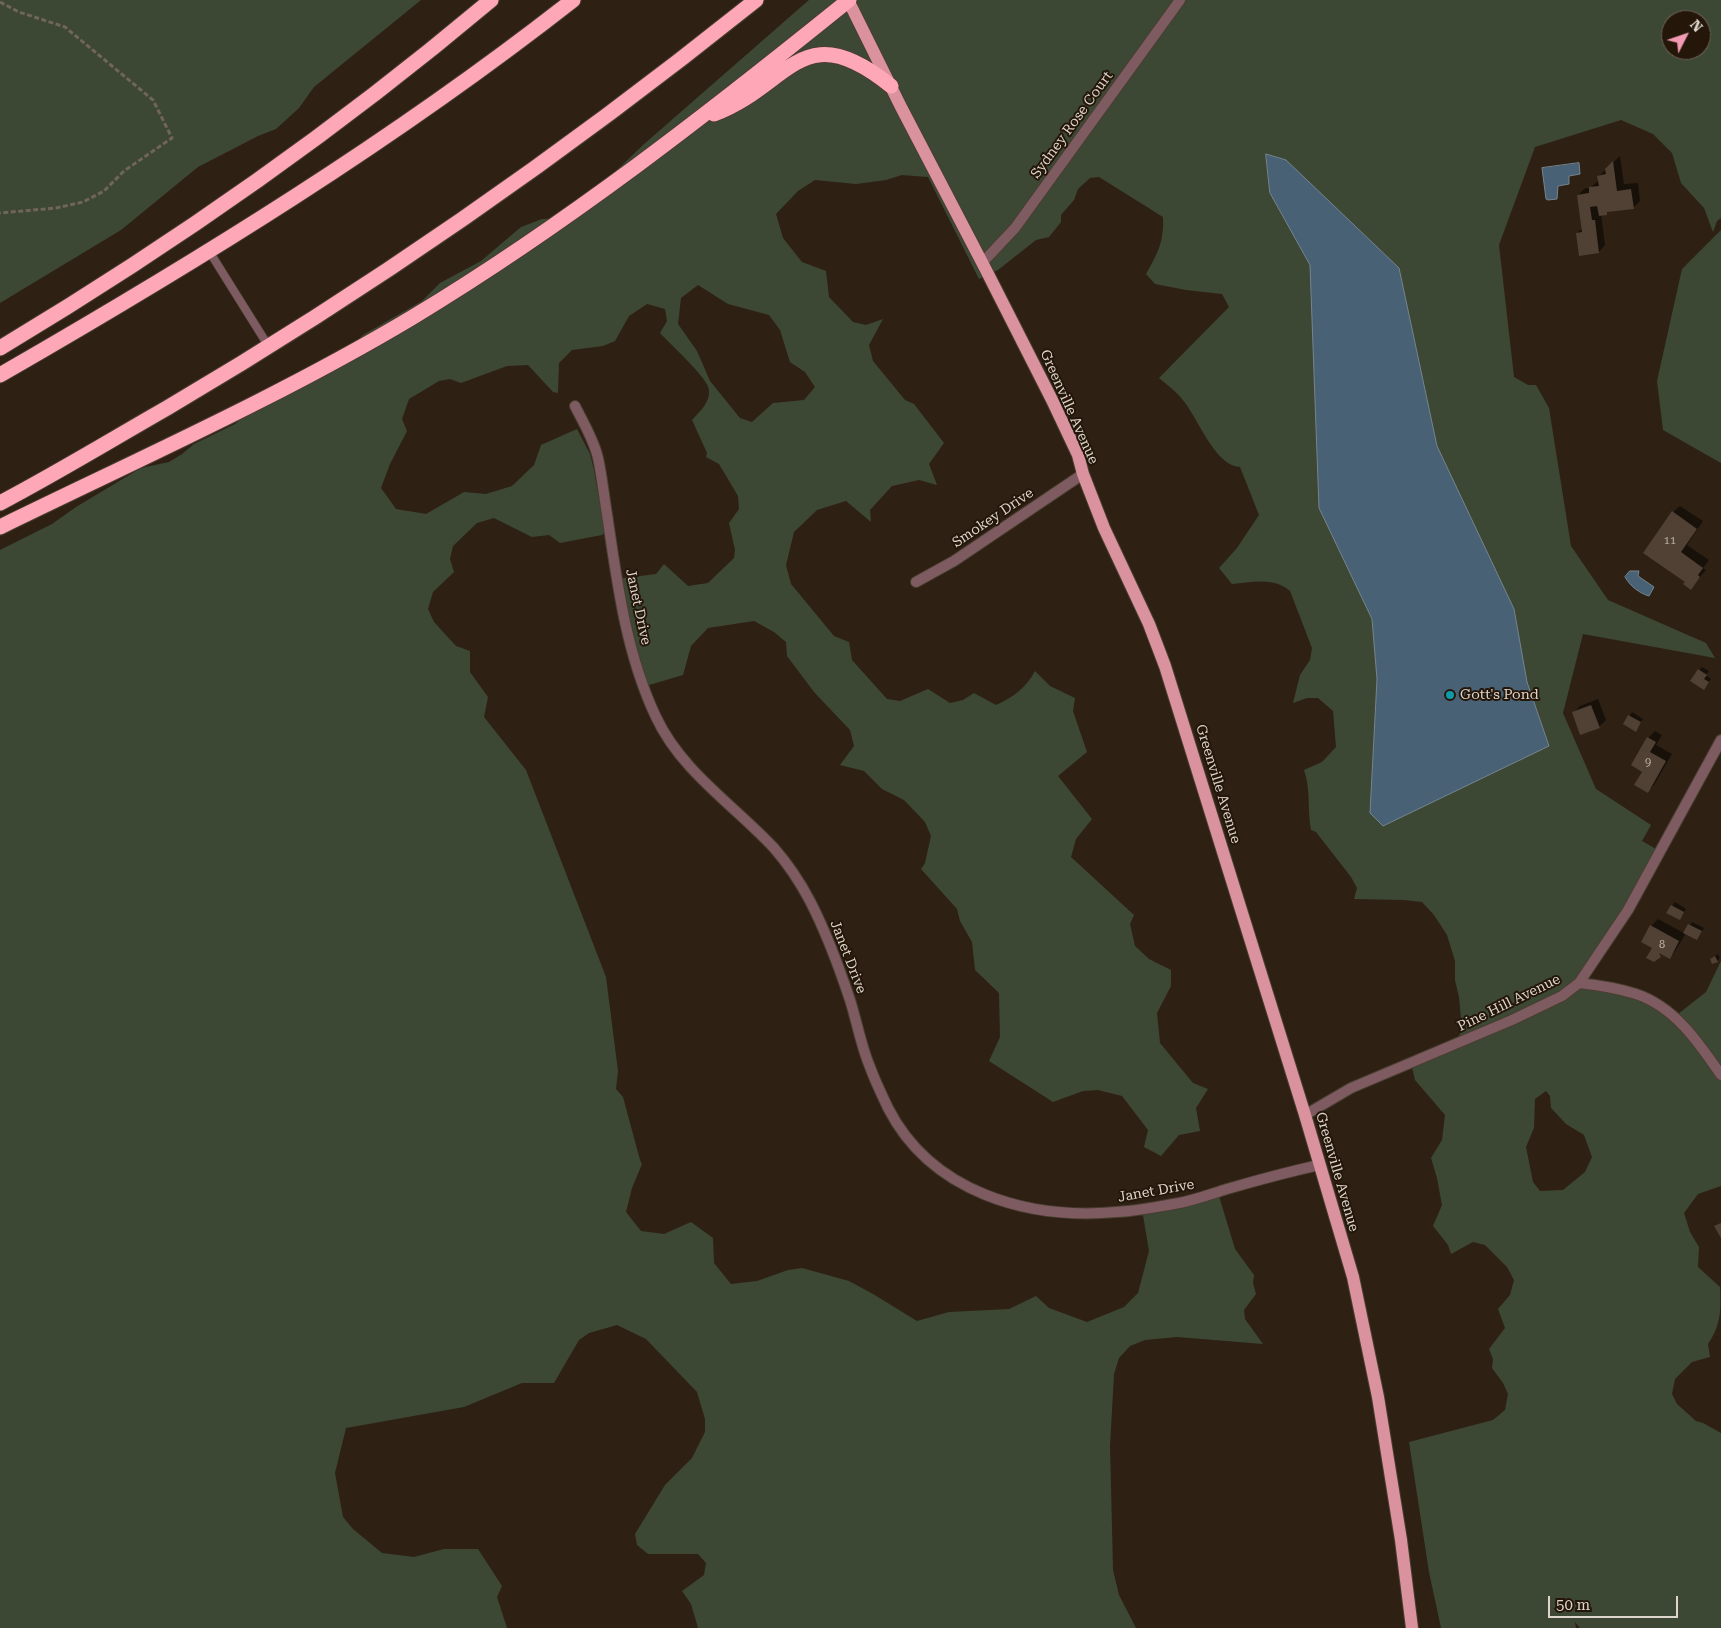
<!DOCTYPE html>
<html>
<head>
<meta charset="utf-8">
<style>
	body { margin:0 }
	#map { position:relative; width:1721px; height:1628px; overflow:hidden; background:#2e2114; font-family:"Roboto Serif",serif }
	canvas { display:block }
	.north { position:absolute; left:1661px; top:10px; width:50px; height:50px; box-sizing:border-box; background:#24170a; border:1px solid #6e6358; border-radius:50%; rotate:49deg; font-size:14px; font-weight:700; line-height:20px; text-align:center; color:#ded5cc }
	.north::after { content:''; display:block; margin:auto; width:18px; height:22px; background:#f19ab2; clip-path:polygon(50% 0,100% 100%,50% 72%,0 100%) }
	.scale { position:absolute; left:1548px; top:1596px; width:130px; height:22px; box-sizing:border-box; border:2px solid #ded5cc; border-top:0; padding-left:6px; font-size:15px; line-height:18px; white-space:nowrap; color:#ded5cc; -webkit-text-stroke:4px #24170a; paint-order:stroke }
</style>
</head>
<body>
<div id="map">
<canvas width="1721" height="1628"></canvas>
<div class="north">N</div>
<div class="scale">50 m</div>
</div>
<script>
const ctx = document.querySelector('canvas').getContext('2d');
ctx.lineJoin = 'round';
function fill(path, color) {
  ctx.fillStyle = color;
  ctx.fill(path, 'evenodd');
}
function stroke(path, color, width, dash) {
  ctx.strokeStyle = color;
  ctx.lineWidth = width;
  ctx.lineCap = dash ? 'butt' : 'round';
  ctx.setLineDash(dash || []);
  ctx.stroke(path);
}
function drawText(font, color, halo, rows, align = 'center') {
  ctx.font = font + ' "Roboto Serif",serif';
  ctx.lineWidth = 4;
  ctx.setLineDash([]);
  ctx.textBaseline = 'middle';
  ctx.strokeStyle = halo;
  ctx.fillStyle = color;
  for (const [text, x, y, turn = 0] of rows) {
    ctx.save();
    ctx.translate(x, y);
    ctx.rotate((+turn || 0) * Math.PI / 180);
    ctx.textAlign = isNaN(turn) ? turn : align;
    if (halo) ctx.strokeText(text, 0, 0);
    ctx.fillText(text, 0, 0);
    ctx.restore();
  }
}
const green = new Path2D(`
	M0 0H421L314 87 299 108 276 129 258 136 198 167 121 230 0 303Z
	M809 0H1721V218L1717 221 1713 232 1704 208 1681 183 1672 153 1653 134 1621 120 1535 147 1499 245 1514 377 1528 385H1536L1549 408 1571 546 1608 600 1706 643 1715 658 1583 634 1563 713 1596 789 1651 825 1642 841 1656 849 1586 981 1649 1004 1673 1018 1706 992 1721 961V1186L1698 1194 1684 1213 1690 1232 1699 1247 1698 1267 1720 1287C1721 1311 1721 1325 1708 1344L1710 1357 1692 1362 1675 1379 1672 1394 1677 1404 1696 1421 1703 1423 1721 1433V1628H1580L1575 1622 1576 1628H1441L1429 1572 1409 1442 1493 1420 1505 1410 1508 1394 1503 1383 1492 1368 1493 1359 1489 1349 1505 1328 1498 1309 1510 1295 1514 1280 1507 1267 1485 1245 1473 1242 1451 1254 1448 1245 1433 1226 1442 1205 1437 1178 1431 1158 1442 1140 1445 1115 1415 1080 1411 1063 1458 1038 1462 1029 1459 997 1455 980V961L1447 935 1434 915 1422 902 1404 900 1354 899 1357 888 1351 877 1316 832 1311 830C1307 808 1311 790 1304 770L1322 762 1336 747 1333 711 1318 698H1307L1293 703 1300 675 1310 660 1312 648 1290 591C1275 577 1251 582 1232 584L1219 568 1237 548 1259 515 1240 467C1214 466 1197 415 1182 399 1176 391 1166 384 1159 378L1229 307 1222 294 1186 290 1155 284 1146 274C1158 253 1164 242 1163 217L1099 177 1090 178 1078 189 1074 200 1061 215V222L1049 237 1036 240 998 270 979 279 928 177 902 175 886 180 856 184 815 180 798 191 776 214 783 238 802 262 826 271 829 297 853 322 866 325 883 319 869 345 873 361 905 400 914 404 944 443 929 464 937 485 919 480 892 486 870 510 871 522 846 501 817 510 794 532 786 565 791 584 834 636 849 642 852 660 887 699 900 701 928 689 950 703 963 700 974 693 996 705C1012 698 1027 687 1035 671L1050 686 1075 698 1073 711 1087 752 1058 776 1092 819 1076 839 1071 857 1134 915 1130 924 1135 946 1149 959 1171 970V986L1157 1013 1160 1043 1193 1083 1208 1089 1196 1108 1200 1131 1179 1135 1161 1156 1144 1147 1148 1130 1122 1096 1098 1090 1083 1091 1053 1102 989 1061 1000 1037 999 993 975 970 972 942 960 921 957 909 921 869 925 863 931 836 925 822 904 800 882 789 864 771 840 765 854 746 850 730 814 692 787 656 786 642 774 632 754 621 708 628 691 646 683 675 639 688C630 658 611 610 616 579L656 574 664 564 688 586 708 583 734 558 735 550 729 523 739 509 738 496 719 464 706 457 707 453 692 420C700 411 710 403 709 390 709 379 669 343 660 333L667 321 665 309 647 304 629 316 615 341 603 346 572 350 559 363 558 393 553 392 528 365 507 366 461 383 450 379 439 381 409 399 402 419 407 431 390 464 381 488 396 509 426 514 464 492 486 494 512 486 534 465 541 445 577 429 590 454 594 470 605 533 602 535 560 543 549 535 532 537 494 518 477 523 453 546 450 559 454 572 433 592 428 609 434 622 456 646 470 651V672L488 697 484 717 526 770 606 977 618 1071 616 1089 623 1097 640 1160 642 1164 632 1188 626 1212 641 1231 664 1234 691 1222 713 1238 714 1263 731 1284 757 1281 788 1270 802 1268 849 1281 873 1294 917 1321 949 1312 1009 1309 1036 1296 1049 1308 1087 1322 1124 1307 1138 1293 1149 1251 1143 1215 1219 1196 1235 1249 1254 1275 1253 1283 1256 1294 1244 1310 1245 1319 1263 1344 1177 1337 1145 1340 1130 1346 1119 1358 1114 1374 1110 1446 1113 1570 1119 1595 1136 1628H698L691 1604 682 1591 704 1575 706 1563 698 1554H648L637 1545 635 1534 665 1485 692 1458 705 1432V1419L697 1392 646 1339 617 1325 589 1333 579 1340 554 1383H522L464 1407 346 1428 335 1473 343 1517 353 1529 382 1553 414 1557 444 1549H478L502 1586 497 1597 507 1628H0V550L52 524 76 507 141 468 169 462 182 454 194 444 235 424 258 403 326 371 363 335 422 301 440 283 481 261 521 227 542 219 575 218 593 208 592 194 643 145ZM1671 20H1701V50H1671ZM698 285 728 304 769 315 780 330 790 362 805 372 815 387 804 400 773 403 752 422 740 418 710 381 697 351 678 324 681 298ZM1546 1091 1550 1096 1551 1108 1566 1124 1584 1135 1592 1157 1585 1172 1563 1190 1540 1191 1533 1182 1526 1147 1534 1128 1535 1099Z
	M1721 230V463L1663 430 1657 381 1682 269Z`);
const water = new Path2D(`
	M1266 154 1286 160 1399 268 1437 446 1514 609 1527 682 1549 746 1383 826 1370 813 1377 679 1372 619 1319 508 1310 265 1270 193Z
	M1579 163 1580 174 1569 176V184L1558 186 1557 199 1548 200 1546 199 1542 168Z
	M1630 571H1639L1638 576 1654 587 1649 596C1639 593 1630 586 1625 577Z`);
const shadow = new Path2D(`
	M1620 156 1624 184 1638 183 1640 201 1633 208 1609 211 1606 213 1601 214 1605 245 1599 252 1577 233 1583 228 1578 195 1585 188H1590L1599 180V176Z
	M1680 506 1703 521 1687 545 1709 560 1703 568 1706 570 1691 588 1687 582 1673 512Z
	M1702 667 1709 671 1706 675 1711 679 1704 689 1699 670Z
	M1598 699 1606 720 1599 727 1573 713 1580 706Z
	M1632 712 1643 719 1636 730 1625 724Z
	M1655 731 1662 735 1656 745 1672 754 1654 785 1648 791 1644 771 1648 738Z
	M1675 902 1686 909 1679 919 1668 912Z
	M1658 919 1684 933 1692 922 1704 928 1697 939 1686 933 1676 950 1670 957 1662 953 1661 955 1657 947 1658 955H1661L1654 961 1651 926Z
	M1718 954 1720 958 1717 961 1711 959Z`);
const building = new Path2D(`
	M1613 161 1617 191 1631 189 1634 209 1607 212V215L1599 216 1597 206 1590 207 1592 220H1595L1599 253 1579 256 1576 233 1582 232 1577 195 1589 193V187L1599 186 1597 176 1606 174 1605 169Z
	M1672 511 1697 529 1681 552 1703 568 1698 575 1700 577 1691 590 1683 584 1685 582 1643 553Z
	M1698 669 1707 675 1704 679 1709 682 1704 690 1690 681Z
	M1591 705 1600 728 1580 735 1572 712Z
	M1628 715 1641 722 1636 732 1623 724Z
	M1647 737 1656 742 1650 752 1666 761 1648 793 1634 785 1642 772 1631 765Z
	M1671 905 1684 912 1680 920 1666 913Z
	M1688 924 1702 931 1697 940 1683 933Z
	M1650 925 1679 941 1670 959 1659 953 1661 957 1654 962 1646 958 1652 948 1641 942Z
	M1715 956 1718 962 1712 964 1710 959Z
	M1721 1223V1238L1714 1226Z`);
const path = new Path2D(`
	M0 2 19 12 65 27 153 100 172 138 124 171 104 191 83 202 56 208 0 213`);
const lane = new Path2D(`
	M209 251 269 347`);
const street = new Path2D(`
	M982 263 1015 228 1180 0
	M575 406C583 422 594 440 598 458 602 476 604 496 607 514 617 582 626 654 656 717 681 771 735 806 774 848 788 864 800 882 810 901 826 932 839 967 850 1000 857 1022 861 1046 870 1067 875 1081 882 1095 888 1108 931 1192 1027 1220 1116 1212 1137 1211 1158 1207 1179 1203 1195 1200 1211 1194 1227 1189 1258 1180 1288 1172 1319 1165
	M916 582 954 561 1083 474
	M1579 983C1598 985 1617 988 1636 994 1675 1007 1699 1043 1721 1075
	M1305 1115 1351 1088 1512 1020 1562 996 1579 983 1628 910 1721 740`);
const primary = new Path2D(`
	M848 0 901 107 986 270 1052 400 1078 455 1083 474 1104 528 1149 624 1165 666 1305 1115 1353 1277 1378 1397 1401 1540 1412 1628`);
const highway = new Path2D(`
	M714 114C790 86 801 13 891 86
	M0 348C172 245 338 129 491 0
	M0 375C198 261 393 141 573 0
	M0 503C57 473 111 440 167 408 373 287 569 150 756 0
	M0 527C139 459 281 396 413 317 567 224 709 113 849 0`);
const markers = [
	[1450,695,5,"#0f9aa8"]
];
const numberNames = [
	["11",1670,541],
	["9",1648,763],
	["8",1662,945]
];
const streetNames = [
	["Sydney Rose Court",1072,125,-54],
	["Greenville Avenue",1069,407,66],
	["Smokey Drive",993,518,-34],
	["Janet Drive",638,607,78],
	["Greenville Avenue",1218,784,73],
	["Janet Drive",848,957,69],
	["Pine Hill Avenue",1509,1003,-26],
	["Greenville Avenue",1337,1172,74],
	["Janet Drive",1156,1191,-10]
];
const poiNames = [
	["Gott's Pond",1460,695]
];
fill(green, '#3d4834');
fill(water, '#486175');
stroke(water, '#75848f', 1);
fill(shadow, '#0007');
fill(building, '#514134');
stroke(lane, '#4a3e31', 9);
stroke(street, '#4a3e31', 12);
stroke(primary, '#4a3e31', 14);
stroke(highway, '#4a3e31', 17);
stroke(path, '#706559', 3, [5, 2.5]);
stroke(lane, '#7e5b61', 8);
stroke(street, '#7e5b61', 10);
stroke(primary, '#da929e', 12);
stroke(highway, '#fea7b6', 15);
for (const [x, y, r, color] of markers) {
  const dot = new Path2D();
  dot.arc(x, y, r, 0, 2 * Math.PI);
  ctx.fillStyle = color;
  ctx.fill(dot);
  stroke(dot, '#24170a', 2);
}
drawText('11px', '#bbb0a6', null, numberNames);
drawText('14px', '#ded5cc', '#24170a', streetNames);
drawText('14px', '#ded5cc', '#24170a', poiNames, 'left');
</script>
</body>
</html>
